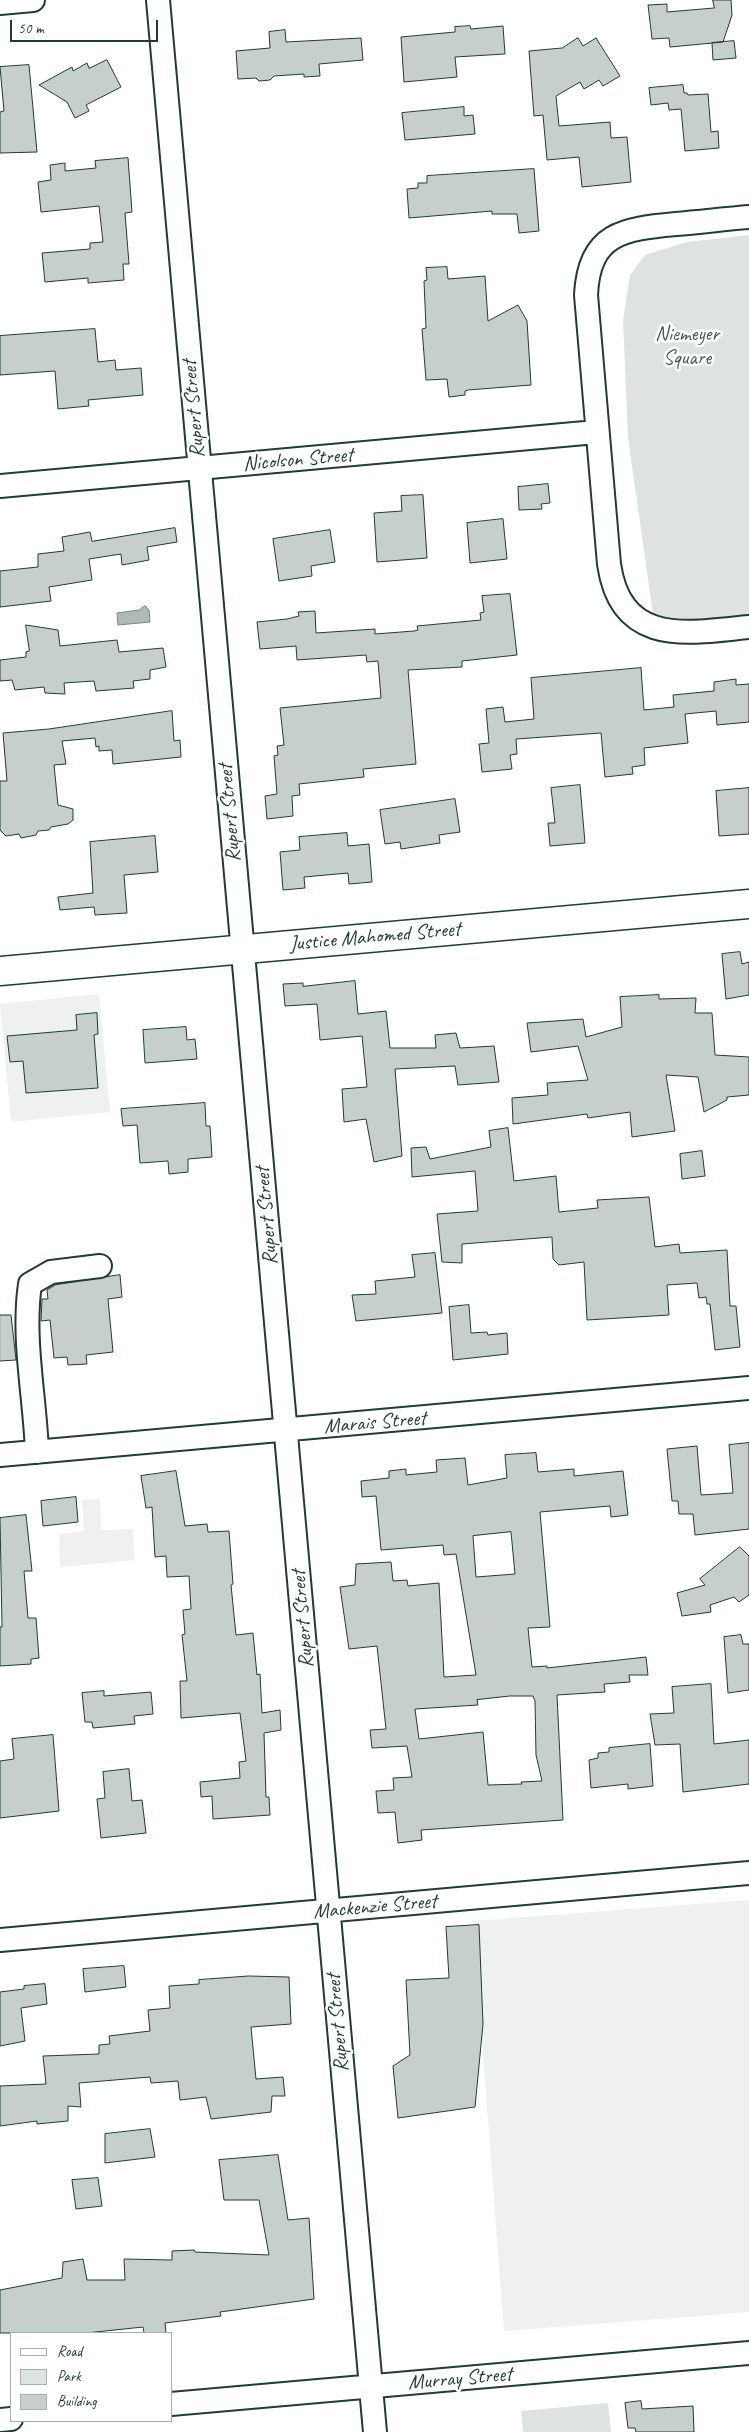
<!DOCTYPE html>
<html>
<head>
<meta charset="utf-8">
<style>
	body { margin:0 }
	#map { position:relative; width:749px; height:2432px; overflow:hidden; background:#fff; font-family:Caveat,sans-serif }
	canvas { display:block }
	.legend { position:absolute; left:10px; top:2332px; width:162px; height:90px; box-sizing:border-box; background:#fff; border:1px solid #a5b1ae; margin:0; padding:6px 9px; list-style:none; font-size:15px; color:#1f3d34 }
	.legend li { display:flex; align-items:center; gap:10px; height:25px }
	.legend b { width:25px; border:1px solid #a5b1ae }
	.scale { position:absolute; left:10px; top:20px; width:148px; height:22px; box-sizing:border-box; border:2px solid #1f3d34; border-top:0; padding-left:6px; font-size:15px; line-height:18px; white-space:nowrap; color:#1f3d34; -webkit-text-stroke:4px #fff; paint-order:stroke }
</style>
</head>
<body>
<div id="map">
<canvas width="749" height="2432"></canvas>
<ul class="legend">
<li><b style="height:6px;background:#fff"></b>Road</li>
<li><b style="height:14px;background:#dee3e2"></b>Park</li>
<li><b style="height:14px;background:#c7cfcc"></b>Building</li>
</ul>
<div class="scale">50 m</div>
</div>
<script>
const ctx = document.querySelector('canvas').getContext('2d');
ctx.lineJoin = 'round';
function fill(path, color) {
  ctx.fillStyle = color;
  ctx.fill(path, 'evenodd');
}
function stroke(path, color, width, dash) {
  ctx.strokeStyle = color;
  ctx.lineWidth = width;
  ctx.lineCap = dash ? 'butt' : 'round';
  ctx.setLineDash(dash || []);
  ctx.stroke(path);
}
function drawText(font, color, halo, rows, align = 'center') {
  ctx.font = font + ' Caveat,sans-serif';
  ctx.lineWidth = 5;
  ctx.setLineDash([]);
  ctx.textBaseline = 'middle';
  ctx.strokeStyle = halo;
  ctx.fillStyle = color;
  for (const [text, x, y, turn = 0] of rows) {
    ctx.save();
    ctx.translate(x, y);
    ctx.rotate((+turn || 0) * Math.PI / 180);
    ctx.textAlign = isNaN(turn) ? turn : align;
    if (halo) ctx.strokeText(text, 0, 0);
    ctx.fillText(text, 0, 0);
    ctx.restore();
  }
}
const built = new Path2D(`
	M99 994 110 1112 11 1122 0 1004Z
	M100 1499 101 1530 133 1529 134 1560 60 1567 59 1534 84 1531 82 1500Z
	M749 1900V2312L504 2331 473 1921Z`);
const green = new Path2D(`
	M749 235V620L655 628 628 438 623 320 630 275 645 255 687 242Z
	M608 2403 611 2432H523L521 2411Z`);
const water = new Path2D(`
	M145 606 149 610 150 622 118 625 117 613 139 610Z`);
const building = new Path2D(`
	M713 0H731L732 15 723 42 670 47 669 38 652 39 648 5 667 4V12L714 8Z
	M470 26 471 29 503 26 505 54 455 57 457 77 404 82 401 37 455 32V27Z
	M285 30 286 42 361 38 363 60 319 64 320 76 304 77V74L274 76 270 80 259 81 256 78 238 79 236 51 270 48 269 32Z
	M578 38 583 46 596 38 620 76 603 86 599 80 584 89 580 82 556 96 559 126 610 122 611 138 627 137 631 182 582 187 579 157 547 160 543 115 534 116 529 51 562 48Z
	M734 41 736 58 713 60 712 43Z
	M107 60 121 87 86 105 89 111 75 118 67 102 39 85 72 67 73 71 87 63 89 68Z
	M29 65 37 152 0 153V112L4 111 0 67Z
	M683 85 684 93H687L688 95 708 94 711 132 718 131 719 148 685 151 681 109 669 110 668 103 651 105 649 88Z
	M464 107V116L473 115 475 134 405 140 402 113Z
	M128 158 132 212 125 213 129 264H123L124 280 88 283V278L45 282 42 253 90 249V243L103 242 99 206 41 212 38 182 51 180 50 165 65 163V171L96 168 95 161Z
	M534 169 539 231 519 233 517 214H492V211L409 218 407 189 418 188V183H427V176Z
	M447 267 448 279 485 276 488 321 518 305 527 321 531 385 468 390 465 391V395L449 397 447 379 426 380 422 329 426 328 424 281 427 280 426 268Z
	M95 329 98 362 115 360 116 370 141 368 143 395 88 400 89 406 58 409 55 371 0 375V336Z
	M548 484 550 503 541 504 542 509 519 510 518 487Z
	M423 495 427 558 377 562 374 513 402 511 401 496Z
	M503 519 507 559 470 563 467 523Z
	M175 528 177 542 147 547 149 560 122 565 121 554 89 559 92 580 49 587 51 601 0 607V571L38 567V554L64 551 62 537 90 532 92 541Z
	M330 530 335 562 311 566 312 576 279 581 273 539Z
	M510 594 517 655 462 661V667L408 670 416 764 363 769 364 777 299 784 300 795 292 796 293 816 267 819 265 796 277 794 274 756 278 755 277 746 284 745 280 708 381 698 378 661 367 662 366 655 297 660 296 646 260 649 257 622 287 619 299 616 298 612 315 611 316 633 375 629V634L414 631 418 630 417 626 481 620 480 613 484 612 482 596Z
	M26 625 58 630 60 646 117 640 119 652 163 648 166 667 150 670V679L133 681 134 688 96 691 94 681 64 683 65 694 45 693 44 687 15 690 12 680 0 681V660L26 657V652L29 651Z
	M641 668 644 710 674 707 673 695 714 691V682L736 679V685L749 684V722L717 725 716 711 685 714 688 743 644 748 645 765 632 767 633 774 605 777 601 733 516 739 517 754 510 755 512 769 482 772 479 744 489 743 486 709 503 707 505 722 534 719 531 678Z
	M172 711 174 741 180 740 181 757 113 764 112 750 99 751V746L96 747 95 738 62 741 66 764 54 765 58 805 73 809V820L68 824 51 827 49 830 38 831 36 835 21 838 19 834 6 836 0 830V781H7L3 733 49 729Z
	M580 785 585 843 550 846 548 823H555L551 788Z
	M749 788V834L719 836 716 791Z
	M455 799 460 832 439 835 440 843 401 849 400 842 385 844 380 810Z
	M347 833 348 846 369 844 372 882 349 884 348 873 304 877 305 888 283 890 280 852 300 850 299 837Z
	M155 836 158 872 124 875 127 913 95 915 94 907 60 910 58 897 93 893 90 842Z
	M740 952 742 964 749 962V995L726 999 722 954Z
	M355 981 358 1014 386 1011 390 1048H436L435 1035 456 1033 460 1048 494 1046 499 1082 458 1085 455 1066 395 1069 402 1156 374 1162 366 1119 344 1122 342 1089 367 1087 362 1036 320 1040 317 1004 285 1006 283 984 303 983V986Z
	M659 995V999L696 998 695 1013H712L715 1055 749 1057V1095L727 1097V1100L704 1112 698 1077 666 1075 675 1131 632 1137 630 1112 588 1118 587 1114 513 1124 512 1098 548 1095 547 1083 588 1080 578 1046 531 1052 527 1023 583 1019 586 1037 622 1027 620 997Z
	M97 1013 98 1034 94 1035 98 1088 26 1093 23 1061 10 1062 7 1036 77 1030 76 1015Z
	M186 1027 187 1040 195 1039 197 1059 145 1063 143 1030Z
	M205 1103 206 1126H210L212 1157 188 1159V1172L169 1174 168 1161 140 1163 137 1125 123 1126 121 1109Z
	M508 1128 514 1181 556 1176 559 1212 598 1208 597 1200 649 1197 655 1247 679 1244 680 1253 727 1250 730 1306H736L740 1347 715 1350 710 1304H707L706 1297 699 1298 697 1283 667 1285 669 1315 587 1320 584 1262 559 1265 553 1259 552 1237 462 1244V1263L442 1262 437 1214 478 1211 475 1171 412 1177 411 1148 426 1147 430 1159 491 1147 489 1131Z
	M702 1151 705 1176 682 1179 680 1154Z
	M435 1253 442 1313 356 1321 352 1295 376 1294 375 1281 415 1277 412 1255Z
	M120 1275 122 1297 108 1299 113 1352 86 1355 87 1364 68 1365 67 1357 54 1358 50 1320 41 1321 42 1299H48L47 1290 55 1285Z
	M469 1305 471 1333 487 1332 488 1335 507 1333 508 1354 453 1360 449 1307Z
	M0 1315H11L16 1360 0 1361Z
	M749 1443V1529L695 1535 693 1514H679L678 1501H672L667 1449 697 1446 701 1495 733 1493 729 1445Z
	M536 1453 538 1472 574 1469V1476L623 1471 628 1515 611 1517 610 1506 540 1512 550 1627 528 1628 532 1667 547 1666V1668L646 1657 648 1675H629L630 1682 604 1684 605 1692 557 1695 563 1820 421 1830 422 1840 398 1843 395 1812 378 1813 376 1791 394 1790 393 1778 412 1777 407 1746 372 1748 370 1730 386 1729 377 1646 349 1649 340 1587 355 1585 356 1564 391 1562 393 1581 407 1580 408 1586 439 1583 444 1677 476 1675 456 1554 444 1555 443 1545 381 1550 376 1496 362 1497 361 1481 389 1478V1471L406 1469V1475L437 1472 436 1460 465 1458 468 1485 507 1478 505 1455ZM511 1532 515 1574 476 1577 473 1536ZM510 1696H533L535 1701 536 1755 542 1781 521 1782 522 1784 488 1785 483 1732 419 1739 415 1709 478 1705 477 1700Z
	M176 1471 185 1526 207 1524 208 1532 229 1531 233 1584 231 1585 236 1635 253 1633 257 1675 260 1674 262 1713 280 1710 281 1730 264 1733 266 1797H269L270 1815 213 1819 212 1796 201 1797 200 1782 240 1778 239 1762 246 1761 240 1713 181 1718 180 1681H187L182 1635 185 1634 183 1610 191 1609 189 1576 167 1577 166 1556 155 1557 152 1507 146 1508 141 1476Z
	M76 1497 78 1522 43 1526 41 1501Z
	M26 1515 32 1571H24L28 1618H36L39 1658 31 1659V1664L0 1666V1627H2L0 1518Z
	M740 1547 749 1556V1595L739 1602 734 1597 710 1605 711 1612 682 1616 677 1593 705 1585 700 1579Z
	M741 1635 743 1644H749V1690L728 1693 724 1637Z
	M711 1684 714 1744 749 1740V1784L683 1792 680 1744 655 1745 650 1714 674 1713 672 1687Z
	M104 1691V1696L151 1692 153 1714 134 1716 135 1724 93 1728 92 1722H85L82 1693Z
	M53 1735 59 1811 0 1818V1761L14 1759 12 1739Z
	M650 1744 653 1786 628 1789V1784L591 1788 589 1760 598 1758V1753L609 1752V1748Z
	M129 1769 132 1801 142 1800 146 1833 101 1838 97 1799 105 1798 103 1772Z
	M479 1925 483 2024 475 2107 398 2118 393 2066 410 2055 406 1980 449 1978 446 1927Z
	M124 1966 126 1987 85 1992 83 1969Z
	M249 1976 289 1977 291 2024 251 2027 256 2079 283 2077 285 2096H272L271 2112 211 2119 206 2097 180 2100 178 2081 151 2083 150 2077 79 2083 81 2107 68 2106V2121L37 2124V2121L0 2126V2086L46 2084 43 2056 99 2054V2045L110 2044 109 2036 150 2031 148 2010 170 2008 169 1986 199 1984V1980Z
	M45 1984 47 2004 21 2008 25 2041 0 2046V1992L24 1989V1986Z
	M150 2129 155 2157 105 2163V2134Z
	M278 2155 288 2220 309 2218 314 2299 220 2312 221 2316 165 2323 166 2333H144L143 2327 86 2333H0V2290L62 2278 63 2262 83 2259 87 2280H125L124 2259 172 2260V2251L194 2250 195 2252 269 2255 259 2200H224L219 2160Z
	M98 2178 102 2206 76 2209 72 2180Z
	M641 2401 642 2409 693 2406 694 2432H636L635 2428H628L625 2403Z`);
const street = new Path2D(`
	M158 0 375 2432
	M0 3 33 0
	M749 217C725 219 700 222 676 224 623 229 589 233 586 295L609 564C621 647 687 633 749 627
	M0 486 596 432
	M37 1452C35 1397 22 1339 30 1284L51 1272 100 1266
	M0 1455 749 1388
	M0 1940 749 1873
	M171 2404 749 2353
	M0 2420 11 2419`);
const secondary = new Path2D(`
	M0 971 749 904`);
const parkNames = [
	["Niemeyer",687,334],
	["Square",687,358]
];
const streetNames = [
	["Rupert Street",194,409,-95],
	["Nicolson Street",298,460,-5],
	["Rupert Street",230,813,-95],
	["Justice Mahomed Street",375,937,-5],
	["Rupert Street",267,1216,-95],
	["Marais Street",375,1423,-5],
	["Rupert Street",303,1619,-95],
	["Mackenzie Street",375,1907,-5],
	["Rupert Street",338,2023,-95],
	["Murray Street",460,2379,-5]
];
fill(built, '#eef1f0');
fill(green, '#dee3e2');
fill(water, '#afbab7');
stroke(water, '#758883', 1);
fill(building, '#c7cfcc');
stroke(building, '#1f3d34', 1);
stroke(street, '#1f3d34', 26);
stroke(secondary, '#1f3d34', 31);
stroke(street, '#fff', 22);
stroke(secondary, '#fff', 28);
drawText('21px', '#455e57', '#fff', parkNames);
drawText('21px', '#1f3d34', '#fff', streetNames);
</script>
</body>
</html>
